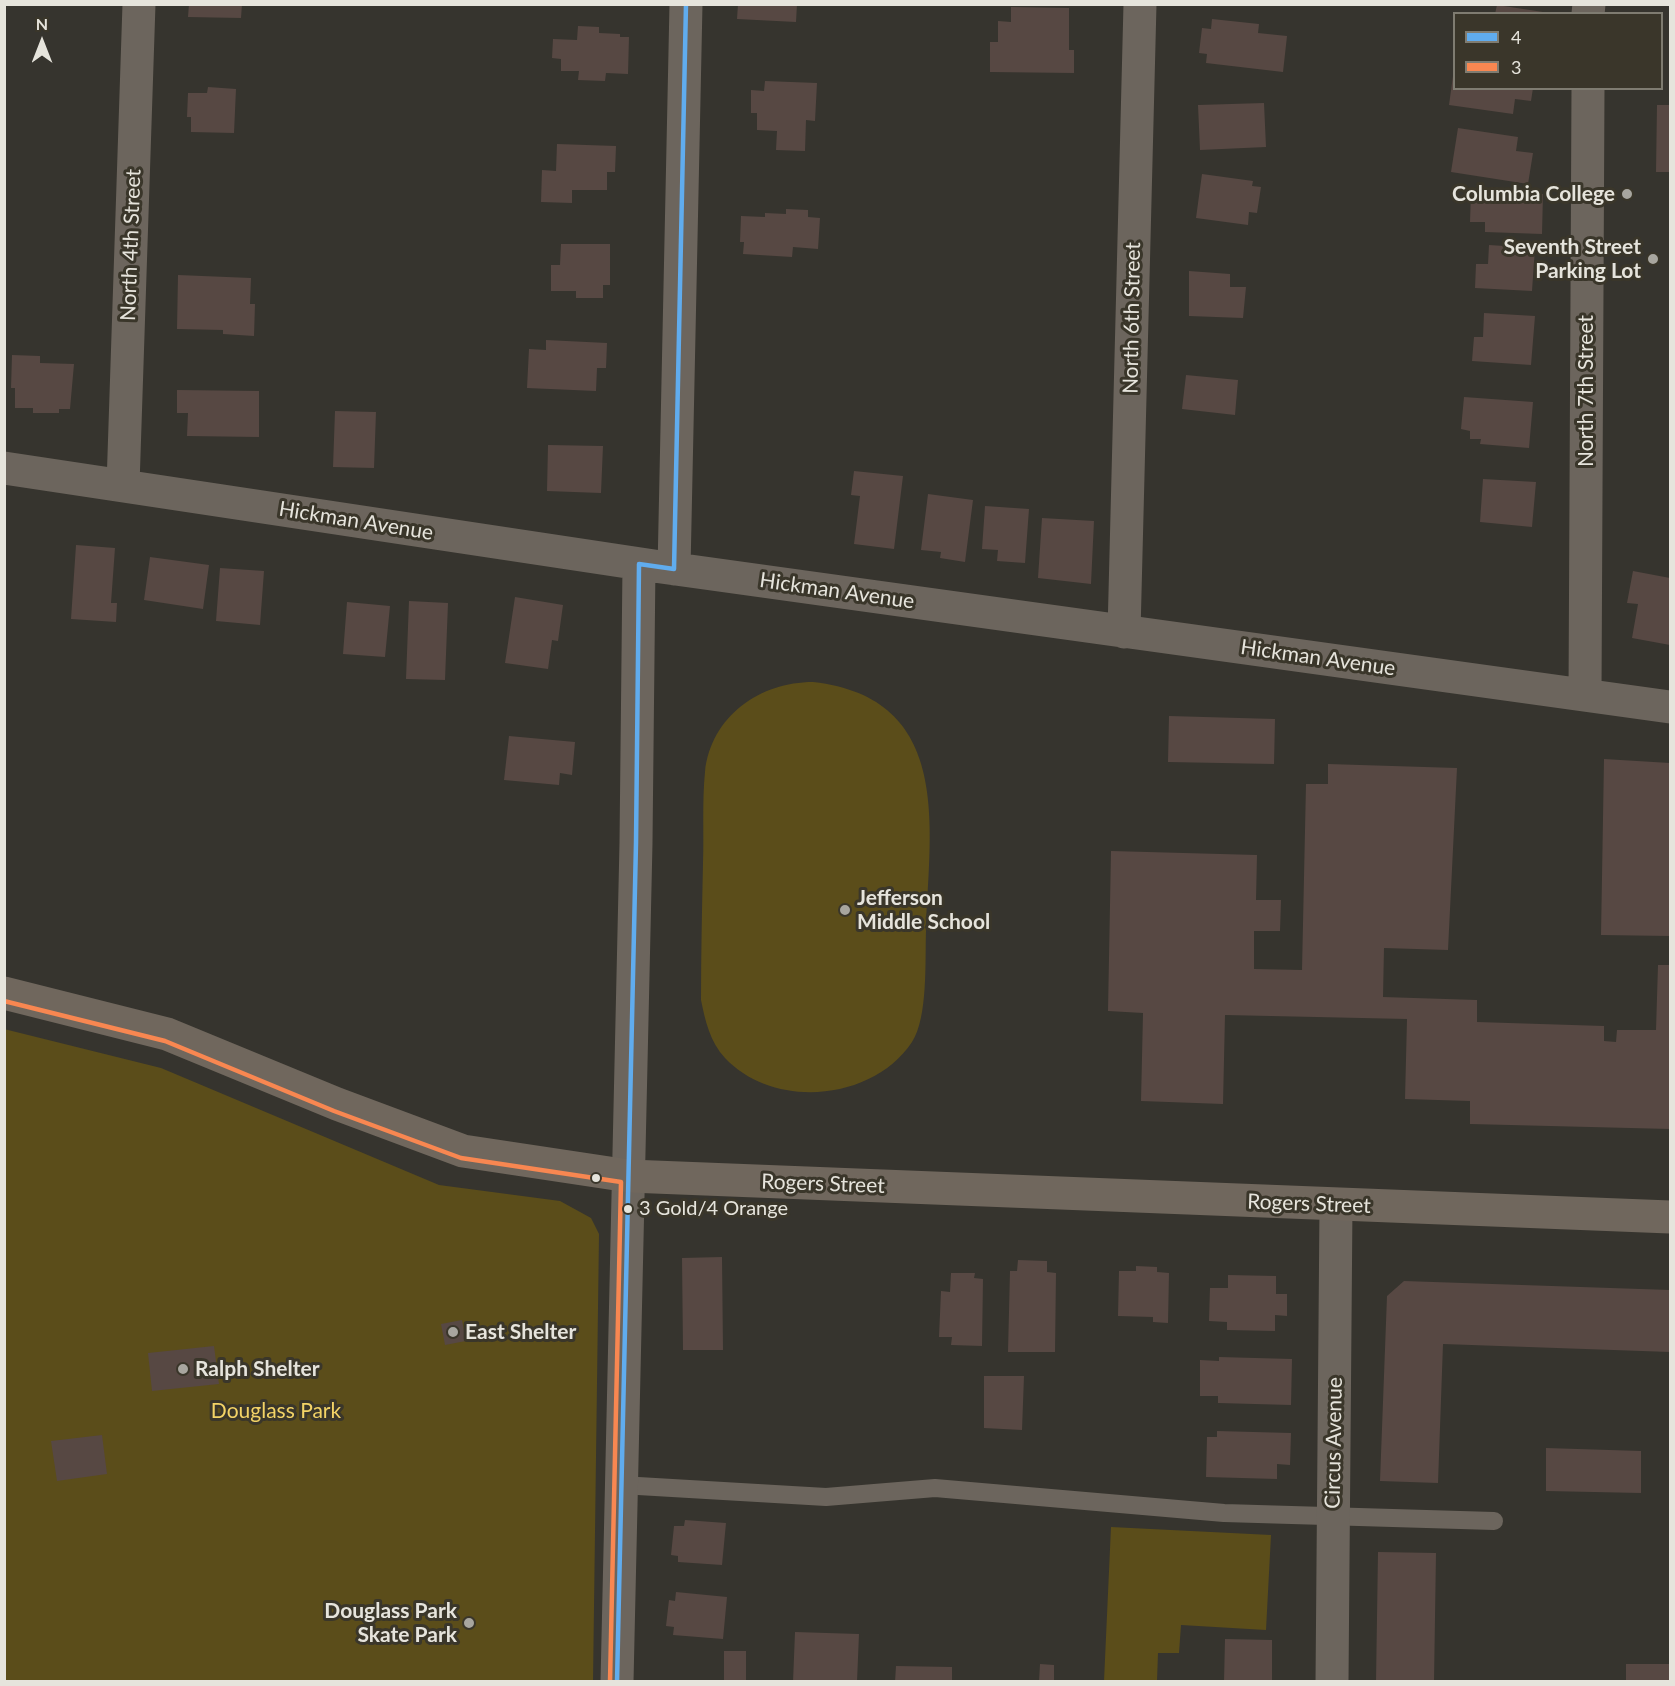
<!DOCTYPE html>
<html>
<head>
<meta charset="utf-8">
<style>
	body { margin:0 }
	#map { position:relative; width:1675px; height:1686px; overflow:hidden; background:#36342e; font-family:Lato,sans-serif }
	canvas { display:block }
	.frame { position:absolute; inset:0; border:6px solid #e6e4dc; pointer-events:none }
	.legend { position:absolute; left:1453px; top:12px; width:210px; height:78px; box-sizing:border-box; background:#3a362a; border:2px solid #7f7c71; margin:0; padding:8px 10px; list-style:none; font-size:18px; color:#e6e4dc }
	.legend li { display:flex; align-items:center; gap:12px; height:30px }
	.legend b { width:30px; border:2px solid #7f7c71 }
	.north { position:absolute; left:12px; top:12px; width:60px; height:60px; -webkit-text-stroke:4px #3a362a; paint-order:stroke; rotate:0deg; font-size:16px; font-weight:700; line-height:24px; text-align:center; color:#e6e4dc }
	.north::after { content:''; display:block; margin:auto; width:21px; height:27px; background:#e6e4dc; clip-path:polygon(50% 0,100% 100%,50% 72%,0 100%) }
</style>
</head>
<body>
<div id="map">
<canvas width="1675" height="1686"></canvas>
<div class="frame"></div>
<ul class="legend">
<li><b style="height:8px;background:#60acee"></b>4</li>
<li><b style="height:8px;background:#f88751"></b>3</li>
</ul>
<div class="north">N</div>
</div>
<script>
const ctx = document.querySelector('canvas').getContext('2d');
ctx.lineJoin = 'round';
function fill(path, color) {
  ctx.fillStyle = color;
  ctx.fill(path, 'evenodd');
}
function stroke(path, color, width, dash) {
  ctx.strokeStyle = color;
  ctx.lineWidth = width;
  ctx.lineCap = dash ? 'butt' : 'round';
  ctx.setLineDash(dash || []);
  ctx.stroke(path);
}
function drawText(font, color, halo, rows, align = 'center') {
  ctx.font = font + ' Lato,sans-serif';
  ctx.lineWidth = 6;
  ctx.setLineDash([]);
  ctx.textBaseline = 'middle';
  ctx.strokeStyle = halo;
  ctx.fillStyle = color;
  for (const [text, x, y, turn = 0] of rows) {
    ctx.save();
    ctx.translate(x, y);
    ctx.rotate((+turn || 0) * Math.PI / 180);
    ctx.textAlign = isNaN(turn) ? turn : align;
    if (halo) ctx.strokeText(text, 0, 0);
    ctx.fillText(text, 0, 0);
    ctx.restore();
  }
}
const green = new Path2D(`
	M813 682C954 698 930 828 926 931 925 960 928 1018 912 1042 873 1101 774 1110 725 1058 710 1042 705 1020 701 1000 701 954 702 909 703 863 704 833 702 802 705 772 711 716 760 682 813 682Z
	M4 1029 161 1068 439 1185 560 1201 591 1218 599 1234 593 1681H5Z
	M1111 1527 1271 1535 1266 1630 1181 1625 1179 1653H1158L1157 1681H1104Z`);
const building = new Path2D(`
	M189 4H242L241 18 188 17Z
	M738 4H797L796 22 737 19Z
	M1497 5 1543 12V14H1495Z
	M1011 7 1069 8V50H1074V73L990 72V42H998V21L1011 22Z
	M1212 19 1259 24 1258 33 1287 36 1283 72 1206 63 1207 54 1199 53 1202 28 1211 29Z
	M578 26 599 27V33L620 34V37H629L628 74 606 73 605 81 578 80 579 71H561V59L552 58 553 39 577 40Z
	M1453 76 1454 88H1533L1531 101 1515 99 1513 114 1449 105Z
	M765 81 817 83 815 121 806 120 805 151 776 150 777 131 757 130V113H751V90L764 91Z
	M208 87 236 89 234 133 191 132V117H187L188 93H207Z
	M1264 103 1266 147 1200 150 1198 105Z
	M1657 105H1670V172H1656Z
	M1458 128 1518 137 1516 151 1533 153 1528 184 1451 172Z
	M557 144 616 146 615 172H607V190H572V203L541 202 542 170 556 171Z
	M1202 174 1253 181 1252 186 1261 187 1257 213 1249 212 1248 225 1196 218Z
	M1471 192 1543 194 1542 234 1485 232V222H1470Z
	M786 209 808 210V217L820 218 818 249 793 247 792 257 743 254 744 242H740L741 216 765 217V213L786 214Z
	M561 244H610V285H603V298H576V291H551V265H560Z
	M1489 245 1535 248 1532 291 1475 288 1476 264H1488Z
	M1189 271 1230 274V287H1246L1243 318 1189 316Z
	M178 275 251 278 250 304H255L254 336 223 334V330L177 329Z
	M1484 313 1535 316 1531 365 1472 361 1474 337H1483Z
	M546 340 607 343 606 368H597L596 391 527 388 529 349 546 350Z
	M12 355 40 356V363L74 364 70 409H59V413H33V408H15V388H11Z
	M1186 375 1238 380 1235 415 1182 409Z
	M177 390 259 391V437L187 436 188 413H177Z
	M1464 397 1533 402 1529 448 1480 444 1481 439H1470V431L1461 429Z
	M335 411 376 412 374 468 333 467Z
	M548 445 603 446 601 493 547 491Z
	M854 471 903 476 894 549 854 544 860 496 851 495Z
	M1483 479 1536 482 1532 527 1480 522Z
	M928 494 973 500 965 562 940 558 941 552 921 550Z
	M985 506 1029 509 1025 563 997 561 998 550 982 549Z
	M1042 518 1094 521 1091 584 1038 578Z
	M76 545 115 548 111 603H117L116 622 71 619Z
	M150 557 209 565 203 609 144 600Z
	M220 568 264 571 260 625 216 621Z
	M1633 571 1670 578V645L1632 638 1638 604 1627 603Z
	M515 597 563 605 558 641 552 640 548 669 505 663Z
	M409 601 448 603 445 680 406 679Z
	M347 602 390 606 385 657 343 654Z
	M1169 716 1275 719 1274 764 1168 762Z
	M509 736 575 742 572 775 560 773 559 785 504 780Z
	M1604 759 1670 763V936L1601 935Z
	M1328 764 1457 768 1448 950 1384 948 1383 997 1477 1000V1022L1604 1026V1041L1616 1042 1617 1030H1656L1658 965H1670V1129L1470 1124V1101L1405 1099 1407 1019 1225 1015 1223 1104 1141 1101 1143 1013 1108 1011 1111 851 1257 855 1256 900H1281L1280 931H1254V969L1302 970 1306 784H1328Z
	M722 1257 723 1350H683L682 1258Z
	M1018 1260 1047 1261V1272L1056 1273 1055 1352H1008L1010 1271H1017Z
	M1136 1266 1157 1267V1272L1169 1273 1168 1323 1153 1322V1317L1118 1316 1119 1271H1136Z
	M951 1273H975L974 1278 983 1279 982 1346 951 1345 952 1337H939L941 1291 950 1292Z
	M1228 1275 1276 1276V1294H1287V1316L1275 1315V1331L1227 1330V1322L1209 1321 1210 1288H1228Z
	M1404 1281 1670 1290V1352L1443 1344 1438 1483 1380 1481 1387 1296Z
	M462 1320 466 1341 445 1345 441 1324Z
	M214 1346 219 1384 152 1391 148 1353Z
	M1219 1357 1292 1359 1291 1405 1218 1403V1396H1200V1360L1219 1361Z
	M984 1376H1024L1022 1430 984 1428Z
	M1217 1431 1291 1433 1290 1465 1277 1464V1479L1206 1477 1207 1437H1217Z
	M102 1435 107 1474 57 1481 51 1441Z
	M1546 1448 1641 1451V1493L1546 1491Z
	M685 1520 726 1523 722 1565 678 1562V1556L671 1555 674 1526H684Z
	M1378 1552 1436 1553 1434 1682H1376Z
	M676 1592 727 1597 723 1639 673 1635 674 1627 666 1626 669 1600 675 1601Z
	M795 1632 859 1634 857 1682H793Z
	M1225 1639 1272 1640V1682H1224Z
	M724 1651H746V1682H724Z
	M1040 1664 1054 1665V1682H1039Z
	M1626 1664H1670V1682H1626Z
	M896 1666 952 1667V1682H895Z`);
const lane = new Path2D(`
	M621 1485 826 1497 935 1488 1224 1513 1494 1521`);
const street = new Path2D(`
	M1588 14 1589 4
	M4 468 654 566 1670 707
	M123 485 139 4
	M674 569 686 4
	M1124 632 1140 4
	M1585 694 1588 88
	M617 1682 636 843 639 564
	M1332 1682 1336 1205`);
const secondary = new Path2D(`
	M4 993 167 1034 337 1104 463 1151 629 1176 1670 1217`);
const bus1 = new Path2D(`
	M617 1682 636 843 639 564 674 569 686 4`);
const bus2 = new Path2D(`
	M4 1001 165 1041 334 1111 461 1158 621 1182 610 1682`);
const markers = [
	[1627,194,6,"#a8a69f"],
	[1653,259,6,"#a8a69f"],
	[845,910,6,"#a8a69f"],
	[596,1178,5,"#e6e4dc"],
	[628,1209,5,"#e6e4dc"],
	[453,1332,6,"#a8a69f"],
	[183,1369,6,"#a8a69f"],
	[469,1623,6,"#a8a69f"]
];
const busNames = [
	["3 Gold/4 Orange",639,1209]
];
const poiNames = [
	["Columbia College",1615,194],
	["Seventh Street",1641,247],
	["Parking Lot",1641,271],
	["Jefferson",857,898,"left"],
	["Middle School",857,922,"left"],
	["East Shelter",465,1332,"left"],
	["Ralph Shelter",195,1369,"left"],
	["Douglass Park",457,1611],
	["Skate Park",457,1635]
];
const streetNames = [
	["North 4th Street",131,245,-88],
	["North 6th Street",1132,318,-89],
	["North 7th Street",1586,391,-90],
	["Hickman Avenue",356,521,9],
	["Hickman Avenue",837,591,8],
	["Hickman Avenue",1318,658,8],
	["Rogers Street",823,1184,2],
	["Rogers Street",1309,1204,2],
	["Circus Avenue",1334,1443,-89]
];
const parkNames = [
	["Douglass Park",276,1411]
];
fill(green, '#5b4d1a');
fill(building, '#574843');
stroke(lane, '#6c655d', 18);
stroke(street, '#6c655d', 33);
stroke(secondary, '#70675d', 33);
stroke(bus1, '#60acee', 4.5);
stroke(bus2, '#f88751', 4.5);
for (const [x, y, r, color] of markers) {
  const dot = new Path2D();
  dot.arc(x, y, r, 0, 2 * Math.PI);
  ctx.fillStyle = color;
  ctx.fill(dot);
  stroke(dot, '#3a362a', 2);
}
drawText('20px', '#e6e4dc', '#3a362a', busNames, 'left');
drawText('bold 21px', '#e6e4dc', '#3a362a', poiNames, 'right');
drawText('21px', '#e6e4dc', '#3a362a', streetNames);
drawText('21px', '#f3d366', '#3a362a', parkNames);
</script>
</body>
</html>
